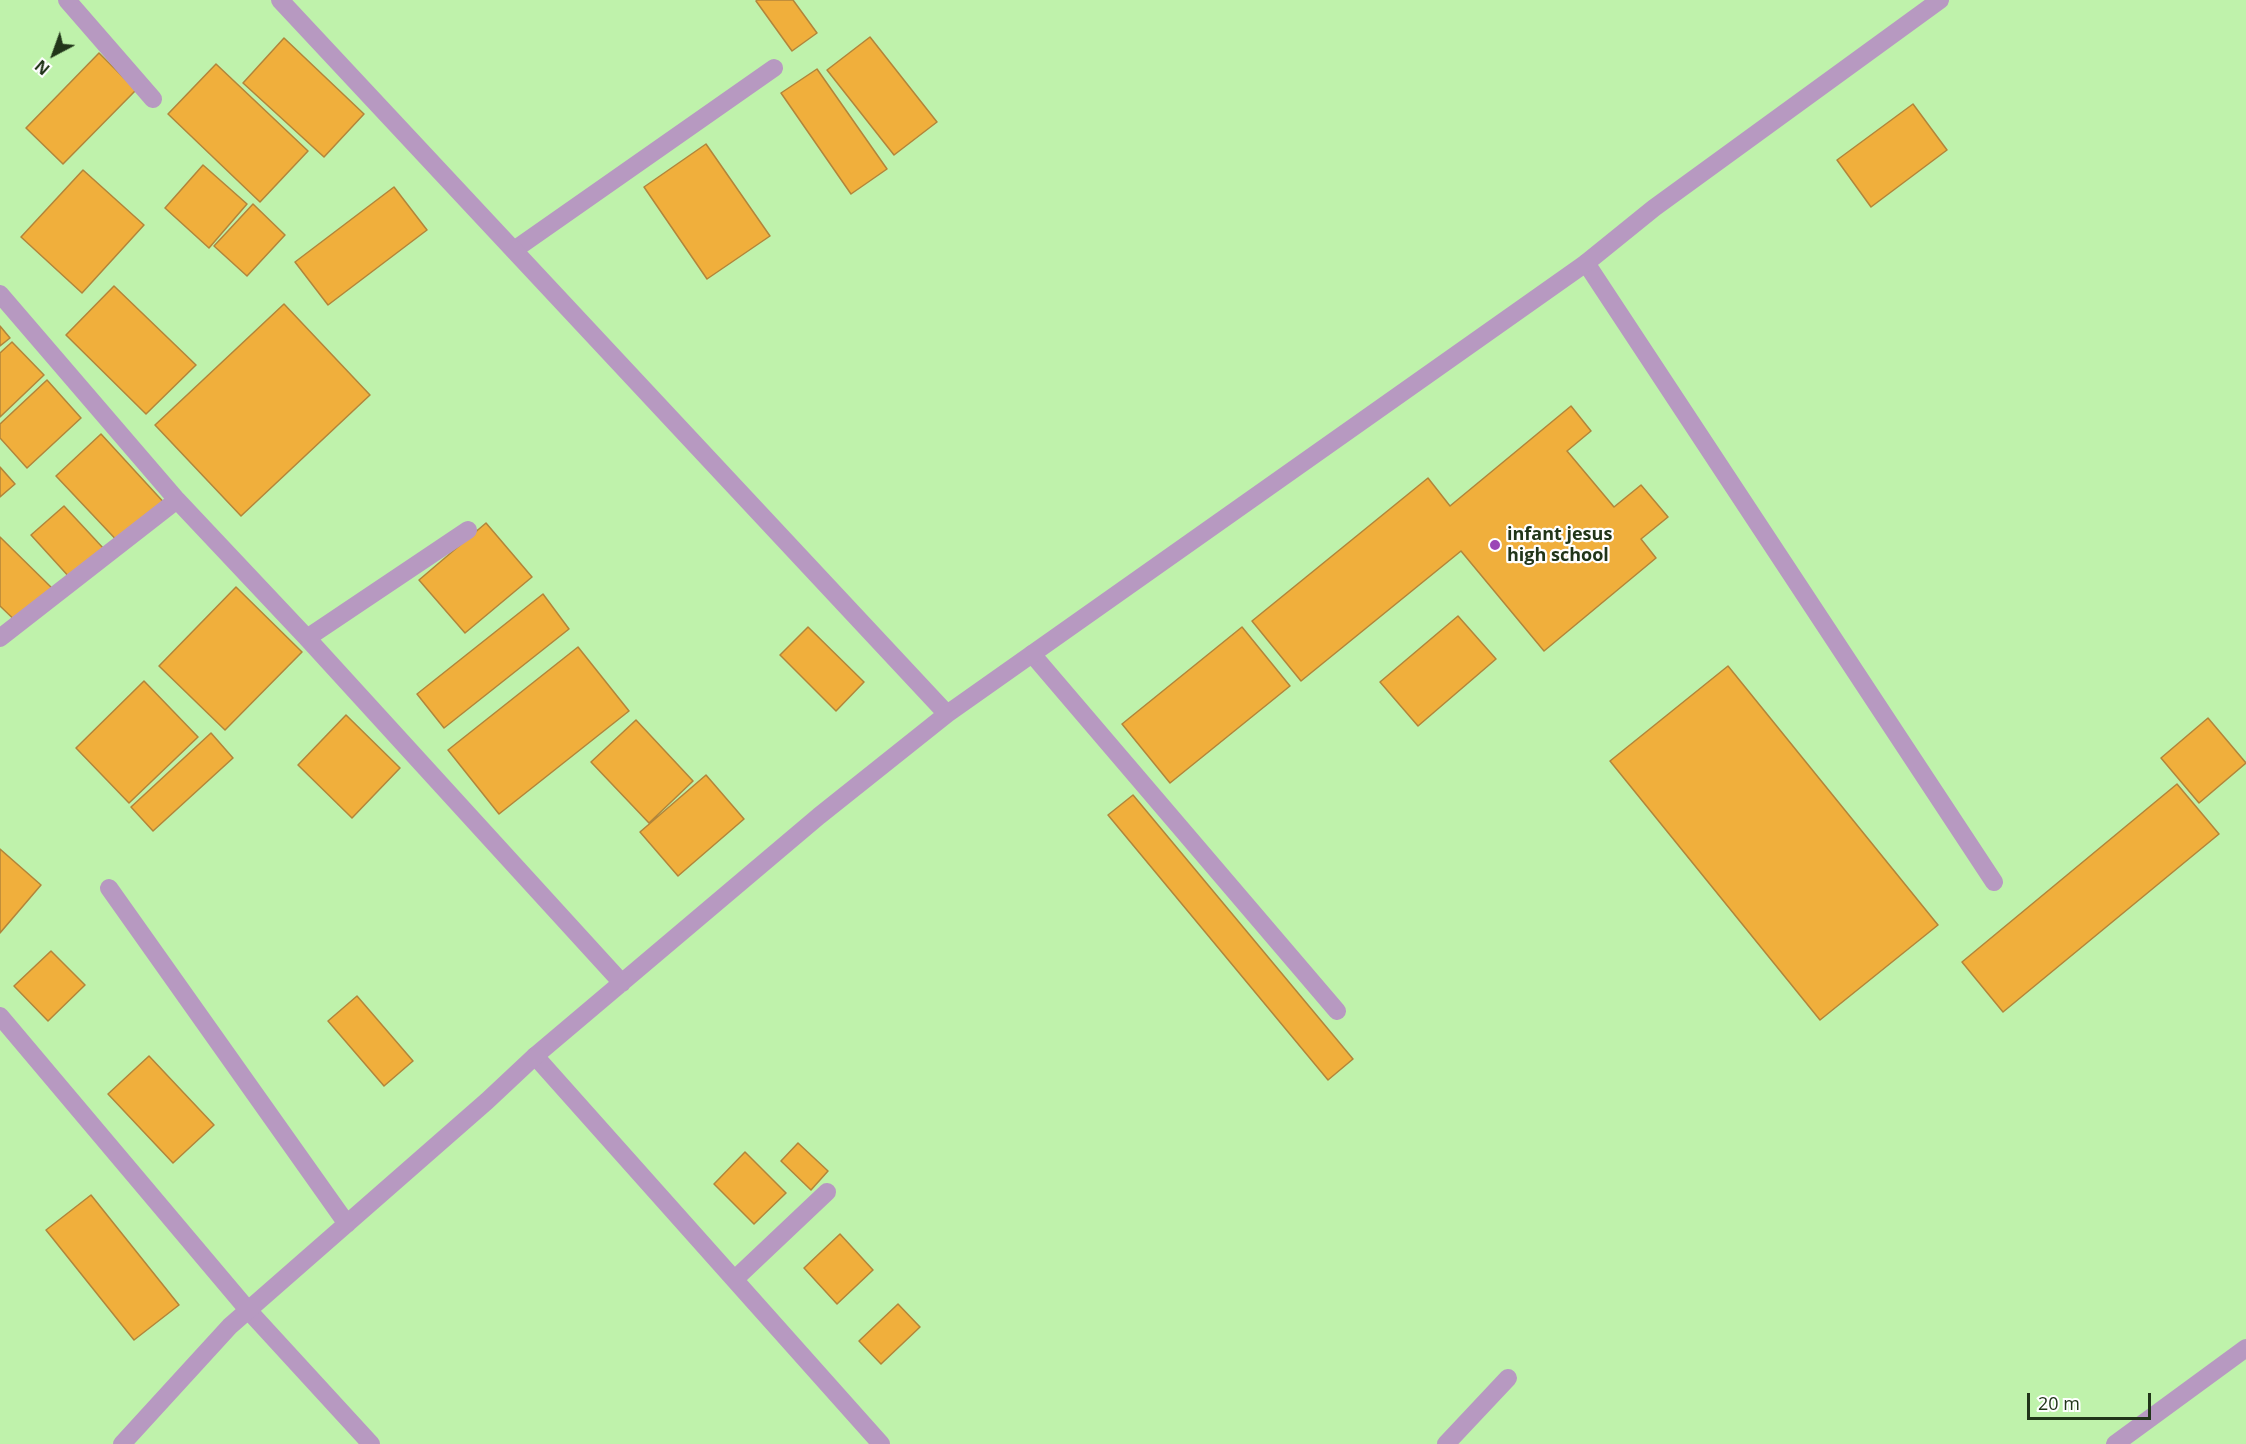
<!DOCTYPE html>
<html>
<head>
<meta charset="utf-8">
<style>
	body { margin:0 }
	#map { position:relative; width:2246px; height:1444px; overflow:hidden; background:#bff2ab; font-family:"Open Sans",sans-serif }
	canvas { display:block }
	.north { position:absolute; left:24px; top:24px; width:60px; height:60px; -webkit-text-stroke:4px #fff; paint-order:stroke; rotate:221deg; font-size:16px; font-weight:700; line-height:24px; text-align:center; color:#213519 }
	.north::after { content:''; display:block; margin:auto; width:21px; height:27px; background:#213519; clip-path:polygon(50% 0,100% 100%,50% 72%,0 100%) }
	.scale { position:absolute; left:2027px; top:1393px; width:124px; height:27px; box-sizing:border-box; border:3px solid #213519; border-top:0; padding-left:8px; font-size:18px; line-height:21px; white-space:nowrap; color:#213519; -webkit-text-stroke:4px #fff; paint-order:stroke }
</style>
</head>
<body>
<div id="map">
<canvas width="2246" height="1444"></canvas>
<div class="north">N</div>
<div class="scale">20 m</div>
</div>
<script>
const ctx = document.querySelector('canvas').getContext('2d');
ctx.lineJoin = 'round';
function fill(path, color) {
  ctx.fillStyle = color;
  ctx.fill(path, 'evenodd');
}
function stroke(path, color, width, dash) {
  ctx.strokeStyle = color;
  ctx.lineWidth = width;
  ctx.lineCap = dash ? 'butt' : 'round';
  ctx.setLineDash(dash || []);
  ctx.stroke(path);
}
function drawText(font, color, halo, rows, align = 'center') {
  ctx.font = font + ' "Open Sans",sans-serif';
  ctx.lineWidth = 4.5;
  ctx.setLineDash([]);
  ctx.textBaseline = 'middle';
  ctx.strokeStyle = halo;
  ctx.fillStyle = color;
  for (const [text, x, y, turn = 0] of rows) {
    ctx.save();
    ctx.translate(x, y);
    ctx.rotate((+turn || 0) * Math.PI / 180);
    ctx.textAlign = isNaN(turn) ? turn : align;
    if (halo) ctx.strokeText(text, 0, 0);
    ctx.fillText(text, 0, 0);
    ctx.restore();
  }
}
const building = new Path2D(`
	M757 0H793L817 33 792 51 756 1Z
	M870 37 937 122 894 155 827 70Z
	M284 38 364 114 324 157 243 83Z
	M99 53 136 90 63 164 26 128Z
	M216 64 308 151 260 202 168 114Z
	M817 69 887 169 851 194 781 93Z
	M1913 104 1947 150 1871 207 1837 160Z
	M706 144 770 236 707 279 644 187Z
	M203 165 247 204 209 248 165 208Z
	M83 170 144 225 82 293 21 237Z
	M394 187 427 230 328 305 295 262Z
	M253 204 285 235 247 276 214 246Z
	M114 286 196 365 146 414 66 335Z
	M284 304 370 395 241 516 155 425Z
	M0 326 10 338 0 346Z
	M12 342 44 375 0 417V353Z
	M47 380 81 418 27 468 0 438V424Z
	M1571 406 1591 431 1567 451 1614 507 1641 485 1668 517 1641 539 1656 558 1544 651 1461 551 1301 681 1252 621 1428 478 1450 506Z
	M101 434 168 507 124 548 56 476Z
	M0 467 15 484 0 497Z
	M64 506 104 549 71 579 31 535Z
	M486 523 532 577 465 633 419 580Z
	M0 537 56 592 22 627 0 606Z
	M236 587 302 652 225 730 159 666Z
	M543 594 569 629 444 728 417 694Z
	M1458 616 1496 659 1418 726 1380 682Z
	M808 627 864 682 836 711 780 655Z
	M1242 627 1290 686 1170 783 1122 724Z
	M578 647 629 711 499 814 448 750Z
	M1728 666 1938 925 1820 1020 1610 761Z
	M144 681 198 737 129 803 76 748Z
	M346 715 400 768 352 818 298 765Z
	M2208 718 2246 763 2199 803 2161 758Z
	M636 720 693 781 649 823 591 762Z
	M211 733 233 758 153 831 131 807Z
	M706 775 744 819 678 876 640 832Z
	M2177 784 2219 834 2003 1012 1962 962Z
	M1133 795 1353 1059 1328 1080 1108 815Z
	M0 849 41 885 0 933Z
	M51 951 85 985 48 1021 14 986Z
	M357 996 413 1061 384 1086 328 1021Z
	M149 1056 214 1125 173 1163 108 1094Z
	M798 1143 828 1171 811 1190 781 1161Z
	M745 1152 786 1193 754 1224 714 1184Z
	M91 1195 179 1305 134 1340 46 1230Z
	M840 1234 873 1270 837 1304 804 1268Z
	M898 1304 920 1327 881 1364 859 1341Z`);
const lane = new Path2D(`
	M514 250 774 68
	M1586 263 1994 882
	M1032 654 1337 1011
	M535 1056 881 1444
	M735 1279 827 1192
	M248 1310 371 1444`);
const street = new Path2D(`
	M67 0 153 99
	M280 0 947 714
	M0 294 177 500 307 638 622 983
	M0 638 177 500
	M307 638 468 530
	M109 888 347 1224
	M0 1016 248 1310
	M122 1444 230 1326 487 1101 535 1056 819 816 947 714 1586 263 1654 208 1940 0
	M1446 1444 1508 1378
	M2115 1444 2246 1348`);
const markers = [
	[1495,545,6,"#9b47b6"]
];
const poiNames = [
	["infant jesus",1507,535],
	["high school",1507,556]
];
fill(building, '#f0af3c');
stroke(building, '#b2853a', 1.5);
stroke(lane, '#b799c1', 18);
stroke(street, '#b799c1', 18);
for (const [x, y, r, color] of markers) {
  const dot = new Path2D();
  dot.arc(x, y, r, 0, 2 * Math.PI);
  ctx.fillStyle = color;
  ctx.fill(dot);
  stroke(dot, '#fff', 2);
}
drawText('bold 18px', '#213519', '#fff', poiNames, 'left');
</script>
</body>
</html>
